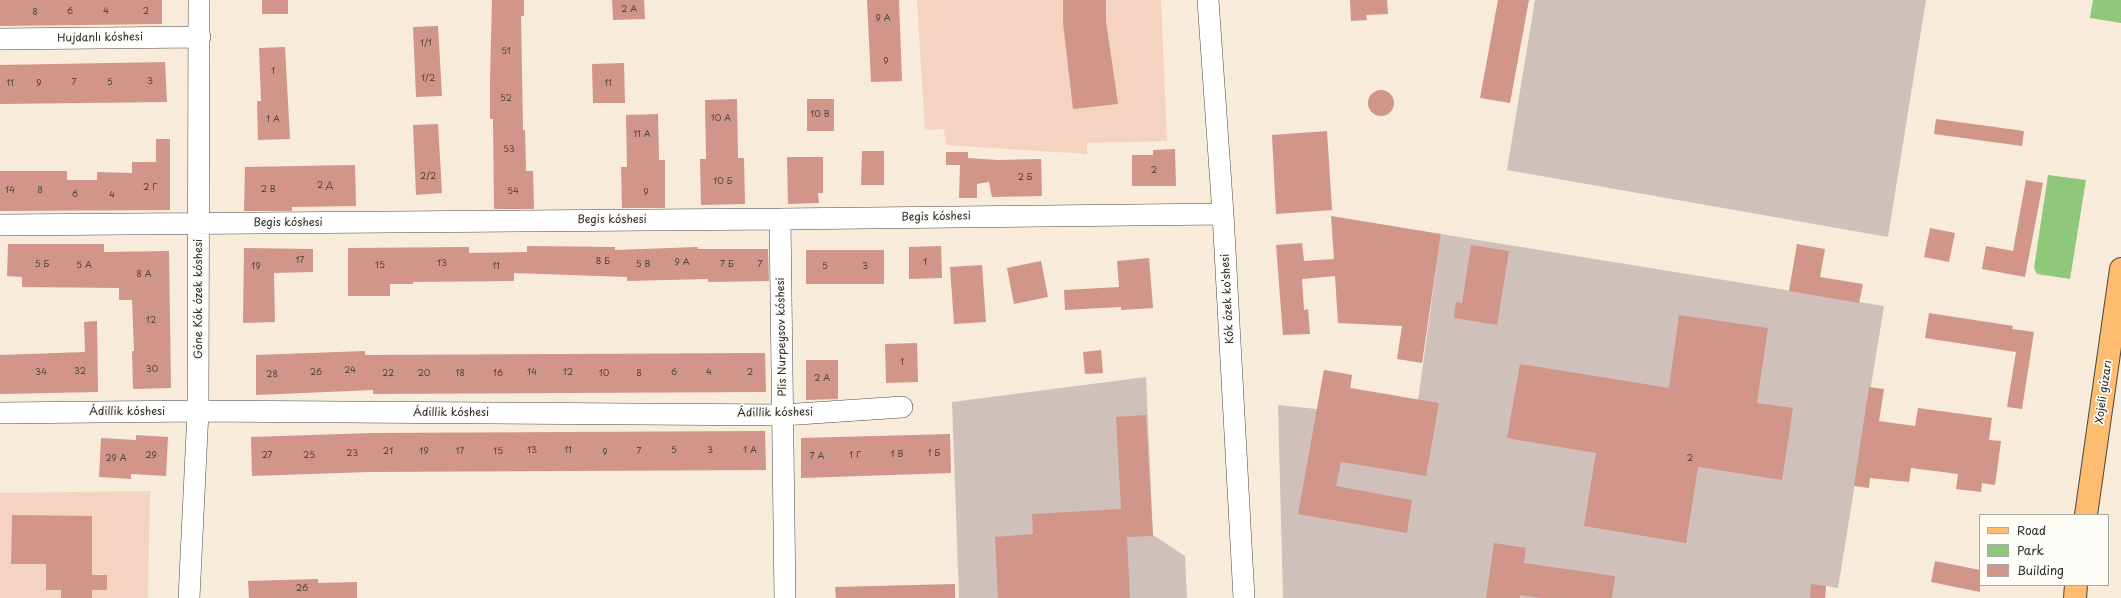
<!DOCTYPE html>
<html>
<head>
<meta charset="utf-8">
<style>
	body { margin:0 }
	#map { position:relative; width:2121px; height:598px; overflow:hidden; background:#f8ebd9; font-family:"Playpen Sans",sans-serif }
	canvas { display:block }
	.legend { position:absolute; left:1979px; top:514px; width:130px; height:72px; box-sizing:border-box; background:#fdfcf7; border:1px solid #a9a8a5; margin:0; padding:5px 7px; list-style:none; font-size:12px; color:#2b2b2b }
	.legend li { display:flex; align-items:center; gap:8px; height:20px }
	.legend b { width:20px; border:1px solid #a9a8a5 }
</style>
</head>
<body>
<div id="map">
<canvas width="2121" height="598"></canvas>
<ul class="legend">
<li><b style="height:5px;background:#fdbc70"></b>Road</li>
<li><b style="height:11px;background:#8fc77b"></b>Park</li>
<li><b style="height:11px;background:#d19589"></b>Building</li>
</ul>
</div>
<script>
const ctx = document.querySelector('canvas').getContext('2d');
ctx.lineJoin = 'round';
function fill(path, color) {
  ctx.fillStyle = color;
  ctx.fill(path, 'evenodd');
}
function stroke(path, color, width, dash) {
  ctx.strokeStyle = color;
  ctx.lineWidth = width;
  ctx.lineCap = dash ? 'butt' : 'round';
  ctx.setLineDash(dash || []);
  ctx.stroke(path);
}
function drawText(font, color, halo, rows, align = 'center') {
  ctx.font = font + ' "Playpen Sans",sans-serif';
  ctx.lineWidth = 3.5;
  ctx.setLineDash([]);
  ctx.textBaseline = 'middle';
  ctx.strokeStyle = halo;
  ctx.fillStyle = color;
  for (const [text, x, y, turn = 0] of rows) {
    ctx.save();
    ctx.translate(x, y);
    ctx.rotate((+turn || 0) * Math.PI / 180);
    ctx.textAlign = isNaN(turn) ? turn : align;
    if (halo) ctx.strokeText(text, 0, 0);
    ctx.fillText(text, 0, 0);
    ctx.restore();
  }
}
const built = new Path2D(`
	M917 0H1161L1167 141 1087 143V154L946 145 944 129 925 130Z
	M150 491 148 598H0V493Z`);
const industrial = new Path2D(`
	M1535 0H1926L1888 237 1507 170Z
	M1441 234 1884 306 1838 588 1826 586 1825 598H1283L1278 405 1317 409 1324 370 1352 375 1350 388 1418 400Z
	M1146 377 1153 535 1185 556 1187 598H959L952 402Z`);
const green = new Path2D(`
	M2093 0H2121V23L2090 18Z
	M2048 175 2086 180 2070 279 2037 274 2034 268Z`);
const building = new Path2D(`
	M0 0H162V24L0 26Z
	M262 0H288V14H262Z
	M492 0H524V16H521L523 130H525L526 171H533L534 209H494L493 119H490V80Z
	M612 0H644L645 19 613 20Z
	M867 0H899L902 81 871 82Z
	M1063 0H1106V21L1118 104 1073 109 1063 23Z
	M1350 0H1387L1388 14 1366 15 1367 20 1351 21Z
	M1498 0H1529L1510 103 1480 98Z
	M438 26 442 96 416 97 413 27Z
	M285 47 290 139 258 140 257 101H261L259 48Z
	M165 62 167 102 0 104V65Z
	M624 63 625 103H593L592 64Z
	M1368 103a13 13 0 1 1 26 0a13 13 0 1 1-26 0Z
	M737 99 738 158H744L745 204 701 205 700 159H706L705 100Z
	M807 99H834V131H807Z
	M658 114 659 160H665V208H622L621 167H627L626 115Z
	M1936 119 2024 131 2022 146 1934 134Z
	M438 124 442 193 416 195 413 125Z
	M1327 131 1332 210 1276 214 1272 135Z
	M156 139H170V210L0 211V171H67V180H97V172L132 173V162H156Z
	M1175 149 1176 186H1132V155H1153V150Z
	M862 151H884V185H861Z
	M946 152H968V158L998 160 1041 159 1042 196 992 197 989 182 977 184V198H959L960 165H946Z
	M787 157H823V193H818L819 203 788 204Z
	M355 165 356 206 292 207V211H244L245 167Z
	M2026 180 2043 183 2025 277 1982 269 1986 246 2013 251Z
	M1331 216 1441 234 1422 363 1397 359 1402 326 1338 323 1335 276 1302 279 1304 310 1308 309 1310 334 1283 335 1276 245 1302 243 1304 261 1334 259Z
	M1930 228 1955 233 1949 262 1924 257Z
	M8 244H104V252L169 251 171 388 133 389 132 351H134L132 300H119V288L22 287V277L7 276Z
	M1797 244 1825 249 1820 277 1863 284 1859 303 1789 291Z
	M1471 245 1509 251 1497 325 1454 318 1456 302 1462 303Z
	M527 246 615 247V250L698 247V249H768L769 281 708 282V279L627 281V277L514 273V281L413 282V284H390V296H348V248L469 247V253L527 252Z
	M941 246 942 278 909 279V247Z
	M244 248 313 249V272L274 273 275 322 243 323Z
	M806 250H884V284H806Z
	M1149 258 1153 308 1121 310V307L1065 310 1064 290 1119 287 1117 261Z
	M1041 261 1048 297 1014 304 1007 268Z
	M982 265 986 322 954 324 950 267Z
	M1929 313 2013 326 2012 329 2034 332 2022 409 2007 407 2016 352 1925 338Z
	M1679 315 1768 328 1757 403 1793 408 1782 480 1698 467 1686 543 1584 526 1596 453 1507 438 1520 364 1669 388Z
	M97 321 98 392 0 394V355L85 352 84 322Z
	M917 343 918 382 886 383 885 344Z
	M1101 350 1103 373 1085 374 1083 352Z
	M365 351V355L765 353 766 392 373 394V390L256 395V355Z
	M806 360H838V399L806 400Z
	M1324 370 1352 375 1350 388 1439 403 1426 476 1341 462 1336 486 1412 500 1407 533 1298 514Z
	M1869 387 1884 389 1879 421 1915 426 1918 408 1992 418 1989 440 2001 441 1995 485 1982 483 1981 492 1956 489 1958 474 1911 468 1909 482 1870 478 1869 488 1854 486Z
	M1146 415 1153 536 1127 537 1130 598H998L995 537 1033 534 1032 514 1121 509 1116 417Z
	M765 431 766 470 369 472 252 476 251 437 373 433Z
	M950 434 951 473 801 478V438Z
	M136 435 168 437 166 476 131 474V479L99 477 101 438 136 440Z
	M12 515 92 516V575H107V590H92V598H61V590H46V564H11Z
	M1494 543 1526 548 1524 563 1615 576 1612 598H1542L1520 595V598H1486Z
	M1935 561 1980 570V592L1931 582Z
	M318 579V583L357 582V598H249L248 581Z
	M955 584V598H836L835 587Z
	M1811 584 1826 586 1825 598H1810Z`);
const minor = new Path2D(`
	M1208 0 1223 214 1244 598
	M0 39 200 37
	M780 219 785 598
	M0 225 780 219 1223 214
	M0 413 198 411 783 415 902 407
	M189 598 198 411 199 0`);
const major = new Path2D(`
	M2086 515 2121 269
	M2075 598 2076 585`);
const numberNames = [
	["2 А",629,10],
	["6",70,12],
	["4",106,12],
	["2",146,12],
	["8",35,13],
	["9 А",883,19],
	["1/1",426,44],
	["51",506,52],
	["9",886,62],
	["1",273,72],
	["1/2",428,79],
	["3",150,82],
	["7",74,83],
	["5",110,83],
	["11",10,84],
	["9",39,84],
	["11",608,84],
	["52",506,99],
	["10 В",820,115],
	["10 А",721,119],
	["1 А",273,120],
	["11 А",642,135],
	["53",509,150],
	["2",1154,171],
	["2/2",428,177],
	["2 Б",1025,178],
	["10 Б",723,182],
	["2 Д",325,186],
	["2 Г",150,188],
	["2 В",268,190],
	["14",10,191],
	["8",40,191],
	["54",513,192],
	["9",646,193],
	["6",75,195],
	["4",112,196],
	["17",300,261],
	["8 Б",603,262],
	["9 А",682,263],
	["1",925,263],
	["13",442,264],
	["5 Б",42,265],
	["5 В",643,265],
	["7 Б",727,265],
	["7",760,265],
	["5 А",84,266],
	["15",380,266],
	["19",256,267],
	["11",496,267],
	["5",825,267],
	["3",865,267],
	["8 А",144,275],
	["12",151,321],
	["1",902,363],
	["30",152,370],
	["24",350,371],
	["32",80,372],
	["34",41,373],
	["26",316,373],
	["14",532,373],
	["12",568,373],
	["6",674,373],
	["4",709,373],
	["2",750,373],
	["22",388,374],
	["20",424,374],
	["18",460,374],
	["16",498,374],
	["10",604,374],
	["8",639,374],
	["28",272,375],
	["2 А",822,379],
	["13",532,451],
	["11",568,451],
	["5",674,451],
	["3",710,451],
	["1 А",750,451],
	["21",388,452],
	["19",424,452],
	["17",460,452],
	["15",498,452],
	["7",639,452],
	["9",605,453],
	["23",352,454],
	["1 Б",934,454],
	["1 В",897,455],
	["29",151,456],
	["27",267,456],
	["25",309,456],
	["1 Г",855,456],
	["7 А",817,457],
	["29 А",116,459],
	["2",1690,459],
	["26",302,589]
];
const streetNames = [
	["Hujdanlı kóshesi",100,38,-1],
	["Begis kóshesi",936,217,-1],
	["Begis kóshesi",612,220],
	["Begis kóshesi",288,223],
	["Góne Kók ózek kóshesi",199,299,-90],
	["Kók ózek ko'shesi",1228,299,-93],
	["Plis Nurpeysov kóshesi",782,337,-91],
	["Xojeli gúzarı",2104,392,-82],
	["Ádillik kóshesi",127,412],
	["Ádillik kóshesi",451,413],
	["Ádillik kóshesi",775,413,-1]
];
fill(built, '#f4d3c0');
fill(industrial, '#d0c0bc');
fill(green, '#8fc77b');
fill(building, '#d19589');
stroke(minor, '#4a4845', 22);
stroke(major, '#4a4845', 24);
stroke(minor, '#fff', 21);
stroke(major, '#fdbc70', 22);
drawText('9px', '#544642', null, numberNames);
drawText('11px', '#2b2b2b', '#fdfcf7', streetNames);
</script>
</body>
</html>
